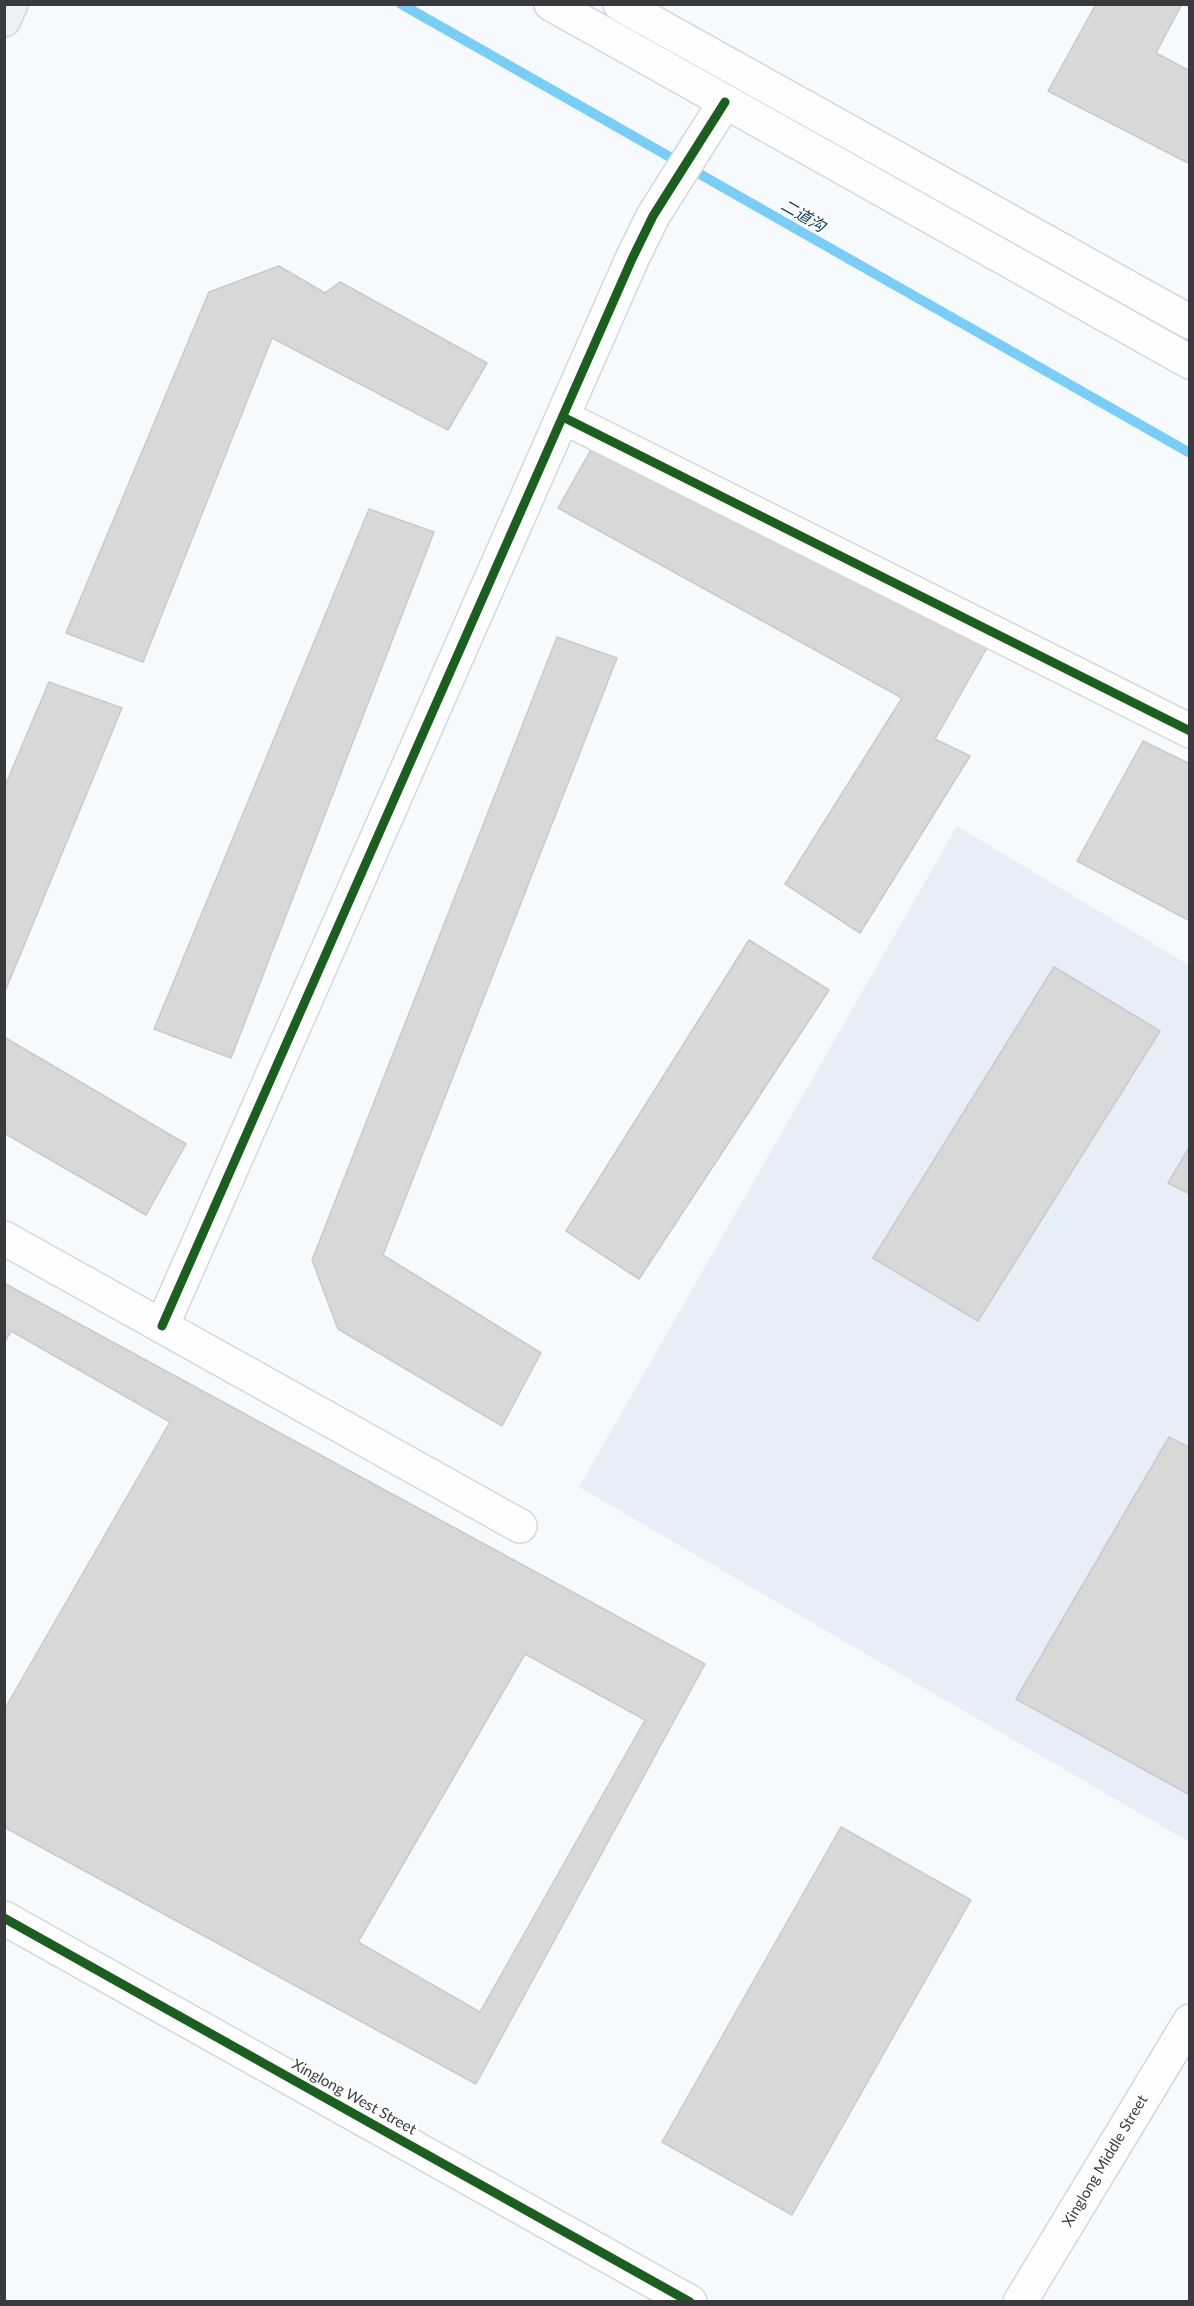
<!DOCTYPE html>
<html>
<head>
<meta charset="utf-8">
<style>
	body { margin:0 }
	#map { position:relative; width:1194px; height:2306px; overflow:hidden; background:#f7fafd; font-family:Lato,sans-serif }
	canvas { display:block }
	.frame { position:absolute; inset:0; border:6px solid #383a3d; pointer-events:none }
</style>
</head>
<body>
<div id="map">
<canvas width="1194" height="2306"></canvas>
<div class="frame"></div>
</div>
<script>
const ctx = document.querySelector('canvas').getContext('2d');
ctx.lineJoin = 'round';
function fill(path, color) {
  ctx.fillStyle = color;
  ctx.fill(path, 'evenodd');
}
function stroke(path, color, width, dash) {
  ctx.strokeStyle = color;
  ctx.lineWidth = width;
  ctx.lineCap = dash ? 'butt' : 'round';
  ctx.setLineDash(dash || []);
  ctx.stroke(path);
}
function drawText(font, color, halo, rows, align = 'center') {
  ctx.font = font + ' Lato,"Noto Sans SC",sans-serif';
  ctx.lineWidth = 4.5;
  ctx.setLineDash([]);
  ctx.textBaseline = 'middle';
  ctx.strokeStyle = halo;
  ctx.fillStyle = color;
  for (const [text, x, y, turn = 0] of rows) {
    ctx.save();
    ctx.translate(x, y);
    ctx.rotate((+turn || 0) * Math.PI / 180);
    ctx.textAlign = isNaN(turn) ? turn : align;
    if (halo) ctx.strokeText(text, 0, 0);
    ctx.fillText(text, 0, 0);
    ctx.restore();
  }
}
const built = new Path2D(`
	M957 826 1189 965V1842L579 1487Z`);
const stream = new Path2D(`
	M401 4 1190 453`);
const building = new Path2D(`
	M1096 4H1182L1156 53 1190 71V164L1048 91Z
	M279 266 325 293 340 282 487 363 448 430 272 338 143 662 66 633 209 292Z
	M597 439 988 646 935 739 970 756 860 933 785 884 902 698 558 508Z
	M369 509 434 532 231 1058 154 1029Z
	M557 637 617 658 383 1255 541 1353 502 1426 338 1329 312 1260Z
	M49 682 122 708 4 994V788Z
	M1143 741 1190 764V921L1077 861Z
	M749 940 829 990 639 1279 566 1231Z
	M1054 967 1160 1031 978 1321 873 1258Z
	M4 1037 186 1144 146 1215 4 1133Z
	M1190 1146V1194L1168 1183Z
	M4 1283 705 1664 476 2084 4 1827Z
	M11 1331 170 1422 4 1710V1343Z
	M1169 1437 1190 1448V1795L1016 1699Z
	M525 1654 645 1720 480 2012 358 1942Z
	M841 1827 971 1900 792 2215 662 2142Z`);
const minor = new Path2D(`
	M563 417 1190 731
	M4 1238 520 1526
	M162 1326 632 259 653 216 725 102
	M4 1918 690 2302
	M1020 2302 1190 2021`);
const tertiary = new Path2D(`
	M551 4 1190 362
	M620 4 1190 322`);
const secondary = new Path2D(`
	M4 20 11 4`);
const cycleway = new Path2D(`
	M563 417 1190 731
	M162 1326 632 259 653 216 725 102
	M4 1918 690 2302`);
const streetNames = [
	["Xinglong West Street",354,2097,29],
	["Xinglong Middle Street",1105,2161,-59]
];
const waterNames = [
	["二道沟",803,216,30]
];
fill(built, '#e8eef7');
stroke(stream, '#7acdf5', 10);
fill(building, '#d8d8d9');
stroke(building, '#cacaca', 1.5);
stroke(minor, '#d4d7d9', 36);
stroke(tertiary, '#d4d7d9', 36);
stroke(secondary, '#d4d7d9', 36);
stroke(minor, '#fefeff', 33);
stroke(tertiary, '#fefeff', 33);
stroke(secondary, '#eaf1f0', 33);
stroke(cycleway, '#1b5e20', 9);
drawText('15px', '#383a3d', '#fff', streetNames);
drawText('italic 16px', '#073b51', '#fff', waterNames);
</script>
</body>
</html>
